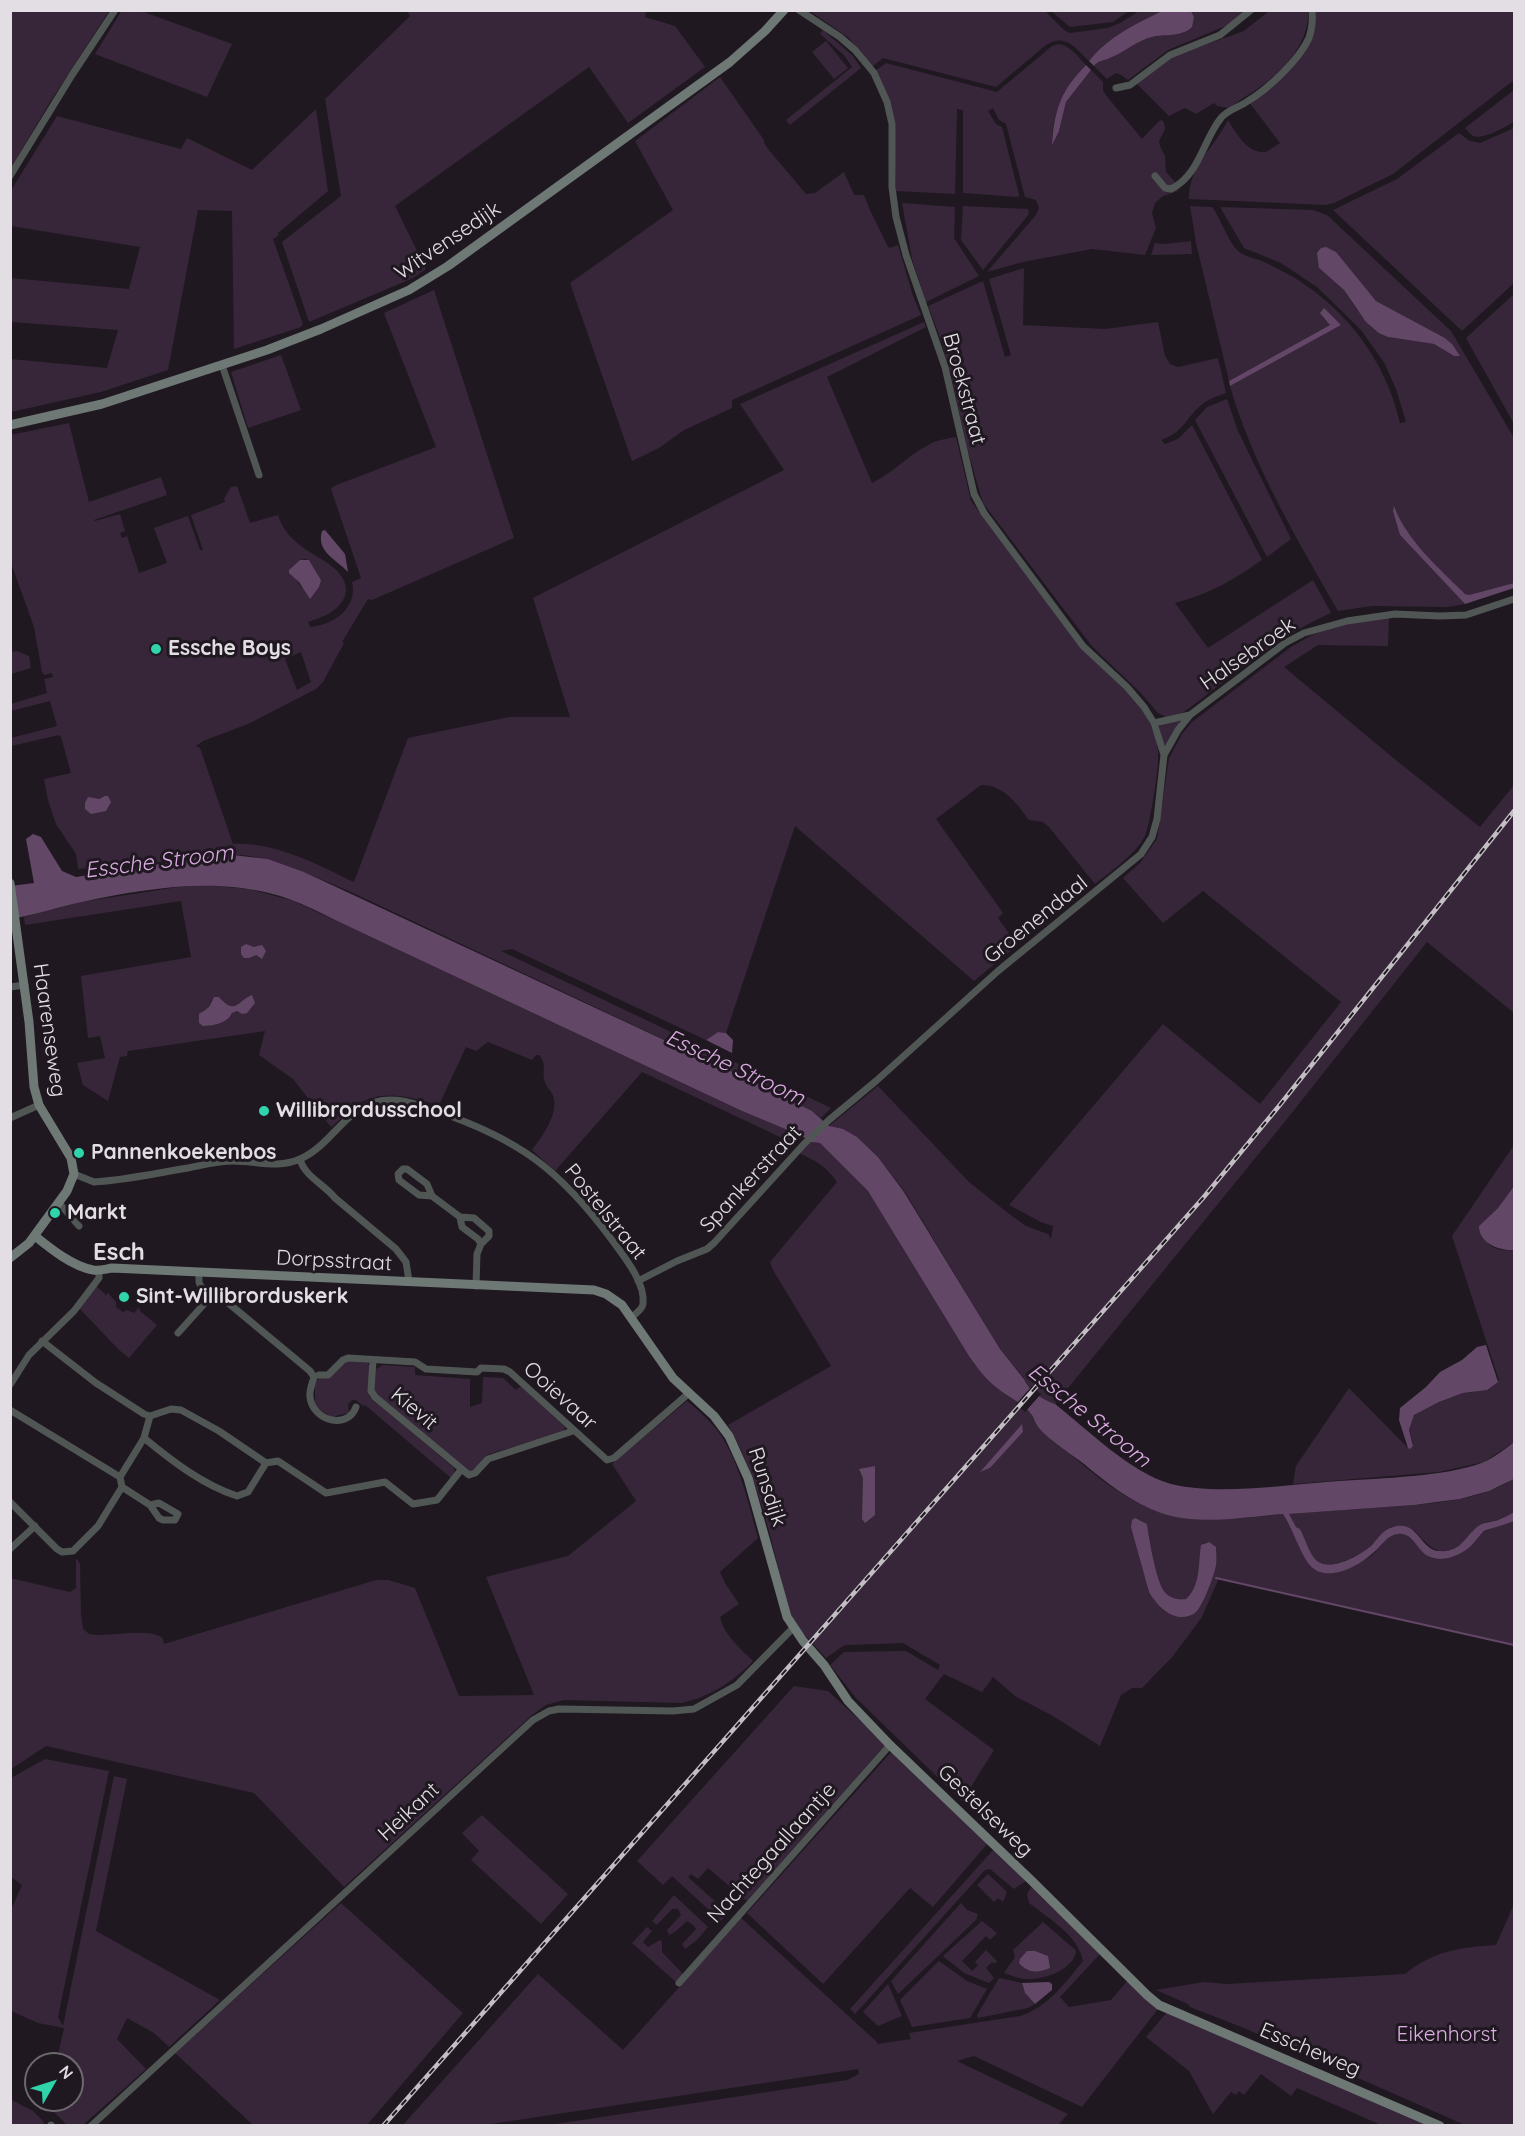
<!DOCTYPE html>
<html>
<head>
<meta charset="utf-8">
<style>
	body { margin:0 }
	#map { position:relative; width:1525px; height:2136px; overflow:hidden; background:#1f1820; font-family:Quicksand,sans-serif }
	canvas { display:block }
	.frame { position:absolute; inset:0; border:12px solid #e2dee3; pointer-events:none }
	.north { position:absolute; left:24px; top:2052px; width:60px; height:60px; box-sizing:border-box; background:#1f1820; border:2px solid #6d676e; border-radius:50%; rotate:51deg; font-size:16px; font-weight:700; line-height:24px; text-align:center; color:#e2dee3 }
	.north::after { content:''; display:block; margin:auto; width:21px; height:27px; background:#2fd4aa; clip-path:polygon(50% 0,100% 100%,50% 72%,0 100%) }
</style>
</head>
<body>
<div id="map">
<canvas width="1525" height="2136"></canvas>
<div class="frame"></div>
<div class="north">N</div>
</div>
<script>
const ctx = document.querySelector('canvas').getContext('2d');
ctx.lineJoin = 'round';
function fill(path, color) {
  ctx.fillStyle = color;
  ctx.fill(path, 'evenodd');
}
function stroke(path, color, width, dash) {
  ctx.strokeStyle = color;
  ctx.lineWidth = width;
  ctx.lineCap = dash ? 'butt' : 'round';
  ctx.setLineDash(dash || []);
  ctx.stroke(path);
}
function drawText(font, color, halo, rows, align = 'center') {
  ctx.font = font + ' Quicksand,sans-serif';
  ctx.lineWidth = 6;
  ctx.setLineDash([]);
  ctx.textBaseline = 'middle';
  ctx.strokeStyle = halo;
  ctx.fillStyle = color;
  for (const [text, x, y, turn = 0] of rows) {
    ctx.save();
    ctx.translate(x, y);
    ctx.rotate((+turn || 0) * Math.PI / 180);
    ctx.textAlign = isNaN(turn) ? turn : align;
    if (halo) ctx.strokeText(text, 0, 0);
    ctx.fillText(text, 0, 0);
    ctx.restore();
  }
}
const green = new Path2D(`
	M11 10 109 11 50 102 11 168Z
	M122 10 141 11 232 44 207 97 95 54Z
	M407 11H646L645 17 675 26 705 67 628 123 589 67 395 206 426 269 413 278 309 322 282 242 341 196 325 99 410 16Z
	M810 11H1045L1064 30 1070 33 1108 28 1120 23 1139 11H1162C1135 24 1108 37 1089 61 1075 48 1066 33 1046 45L996 87 883 58 872 67 849 38Z
	M1051 11H1129L1113 22 1070 27Z
	M1191 11H1247L1235 22 1168 50 1128 80 1121 75 1116 73 1107 79 1094 66 1100 60 1111 58 1138 42 1152 37 1182 33 1194 17Z
	M1269 11H1308C1310 42 1284 70 1260 87 1249 95 1239 100 1229 108L1217 106 1214 103 1196 114 1185 108 1169 116 1137 84 1168 58 1244 31Z
	M1315 11H1514V80L1393 174 1334 203 1326 205 1189 199C1189 165 1213 150 1228 120 1237 134 1247 154 1266 152L1280 143 1249 102 1306 48Z
	M823 30 853 56 861 68 790 125 786 120 852 67 844 55 820 34Z
	M826 41 848 68 834 79 812 52Z
	M1058 44C1070 45 1078 57 1086 65 1063 88 1053 111 1052 143L1059 131 1066 102 1091 70 1103 82V90L1105 94 1142 139 1158 122 1161 120 1164 122 1165 129 1159 141 1160 146 1165 156 1166 172 1176 183 1178 191 1163 196 1155 203 1152 213 1156 228 1145 255 1092 249 1023 262 987 272 1036 215 1039 208 1036 200 1025 197 1006 124 999 120 993 108 988 111 996 124 1002 127 1019 195 1018 197 963 193V110L957 109 955 194 896 191 894 120 875 71 886 63 997 92 1052 46Z
	M720 77 764 140V143L768 149 806 194 815 193 844 172 854 195H864L869 208 888 247 890 248 898 245 913 296 921 315 732 400V408L684 430 659 448 632 461 570 283 673 210 635 141Z
	M1514 90V121C1507 127 1482 140 1473 136 1470 134 1467 130 1465 128Z
	M316 109 328 191 278 233V236L273 239 303 324 301 327 234 349 232 211 198 210 168 370 101 392 11 412V359L107 368 118 330 11 322V278L129 289 140 247 11 226 10 192 57 116 181 149 187 138 252 170Z
	M1514 128V283L1462 331 1333 210 1397 179 1459 133 1470 141 1480 143Z
	M902 203 955 207 954 238 979 276 926 302 912 259Z
	M963 206 1028 209 1029 214 983 270 961 240Z
	M1190 206 1212 207C1221 218 1229 246 1241 253 1247 257 1256 259 1262 261 1273 266 1284 272 1295 278 1348 311 1386 362 1400 423L1406 422 1396 389 1385 364 1361 330 1317 287 1281 263 1244 248 1220 207 1313 210 1327 215 1451 331 1514 438V583L1469 595 1465 594C1439 569 1407 542 1395 508L1400 535 1465 604 1448 607 1372 606 1338 611C1297 539 1253 466 1230 386L1340 325H1330L1229 381 1196 243ZM1336 253 1376 301 1445 338 1452 344 1454 356 1434 344 1388 337 1357 310 1344 290 1319 268Z
	M1191 241 1192 254 1151 255 1155 243 1165 244Z
	M1024 268 1023 325 1105 329 1158 322 1165 356 1170 364 1178 367 1218 358 1226 393C1218 396 1210 398 1204 403 1185 417 1186 431 1161 440L1165 444 1178 439 1192 425 1262 560C1231 581 1212 593 1175 603L1208 648 1313 580 1331 613C1276 637 1231 677 1184 712L1175 717H1166L1158 713 1140 692 1105 659 1091 645 983 503 967 448 952 379 941 340 928 306 983 281 1005 357 1011 355 989 279Z
	M434 290 514 538 372 600 368 599 342 642 344 643 323 682 316 689 248 724 203 741 196 746 200 748 233 844C274 841 318 865 354 882L408 738 509 717H570L533 598 784 470 740 404 924 322 926 327 827 377 872 483C895 472 913 450 937 441 943 439 950 438 956 437L971 501 1077 643C1097 664 1121 682 1138 705 1148 717 1157 735 1158 751 1160 763 1150 825 1145 836 1136 854 1110 872 1095 884L1049 827 1043 822 1029 820C1017 804 1004 785 981 785L936 819 1003 913 998 918 1008 932 1014 948 974 981 795 826 726 1033 718 1032 706 1040 512 949 501 951 831 1108 821 1118 812 1111 752 1081 351 892 304 872 268 859 243 855 78 869 76 854 56 824 48 800 44 779 71 773 61 737 59 735 11 746V738L57 726 50 701 11 711V704L47 693 44 679 53 677 52 673 44 675 42 672 34 627 11 563 10 435 69 423 89 502 161 477 167 495 94 520 95 521 120 514 125 531 120 533 122 538 127 536 139 573 167 563 154 528 188 516 200 550H203L191 515 225 502 224 499 231 487 237 486 250 523 278 515C281 525 287 534 295 541 307 552 322 558 334 568 351 583 350 600 330 613 324 617 315 619 308 622L310 627C333 625 358 609 352 582L361 578 331 489 334 486 436 447 384 313ZM305 559 309 560 321 580 302 588 294 576 293 566 298 564 300 560ZM301 652 311 682 297 690 285 659Z
	M1514 294V424L1466 338Z
	M281 355 301 410 248 428 231 372Z
	M1227 399 1238 431 1291 539 1267 557 1195 420 1207 407Z
	M1389 618 1388 646 1318 645 1284 667 1397 761 1480 827 1514 785V1013L1427 942 1283 1124 1055 1404C1043 1400 1029 1391 1024 1378L1000 1349 905 1192 878 1157 857 1137 829 1126 878 1086 969 1182 1008 1213 1026 1226 1048 1234 1051 1239 1053 1226 1041 1222 1009 1205 1163 1024 1260 1104 1341 1002 1203 891 1163 923 1123 878 1140 863 1157 839 1169 758 1182 734 1192 722 1291 647 1312 635 1328 628 1359 621Z
	M17 651 29 656 31 668 11 674V652Z
	M1179 721V724L1166 746 1164 745 1159 728 1160 725Z
	M203 885 249 889 294 901 742 1111 802 1136 795 1144 642 1072 555 1171 532 1150C542 1137 557 1116 554 1099 553 1092 547 1088 545 1082 541 1071 548 1066 539 1055H536L532 1060 488 1042 476 1051 466 1047 439 1105C408 1097 381 1087 352 1108 345 1113 339 1121 331 1127L293 1079 259 1055 265 1031 128 1051 127 1056 120 1057 108 1101 83 1085 77 1063 105 1058 100 1036 88 1038 81 976 191 957 181 901 25 925 24 917 81 902 178 887ZM252 946 254 947 262 959 256 955 244 958 241 951ZM219 997C231 1010 232 1008 244 1001L242 1014 237 1011 232 1013C228 1023 213 1026 203 1026L202 1011 209 1007 211 1001Z
	M811 1142 820 1143 868 1191 1014 1398 1032 1414 1037 1426C1082 1463 1130 1513 1190 1519 1221 1521 1252 1517 1283 1514 1295 1533 1301 1559 1319 1571 1332 1568 1357 1565 1368 1558 1379 1552 1383 1538 1396 1534 1414 1529 1420 1558 1437 1559 1448 1559 1463 1552 1472 1545 1477 1542 1479 1535 1484 1532 1488 1529 1507 1524 1514 1521V1645L1219 1578 1202 1617 1173 1656 1142 1688H1132L1121 1695 1100 1746 1053 1716 1015 1696 993 1677 982 1692 944 1674 925 1699 994 1750 962 1801 856 1698 830 1665 844 1652 901 1651H906L938 1670 940 1665 903 1643 847 1645 843 1646 826 1658 791 1620C774 1554 762 1484 728 1425L831 1366 773 1270 770 1262 837 1182C827 1167 815 1160 799 1153ZM1021 1425 1023 1432 990 1468 981 1471ZM1135 1519 1147 1524C1149 1538 1156 1580 1164 1591 1169 1598 1177 1600 1186 1599 1202 1584 1197 1561 1204 1543L1209 1542 1195 1613 1149 1592 1140 1556Z
	M1514 1145V1186L1498 1208 1479 1226C1486 1244 1493 1252 1514 1250V1442L1484 1462 1439 1472 1293 1484 1296 1466 1349 1388 1408 1448 1413 1444 1409 1430 1414 1415 1439 1402 1463 1393 1474 1392 1499 1380 1452 1236Z
	M96 1286 106 1295 108 1293 116 1302V1307L123 1312 127 1310 134 1313 139 1307 140 1311 157 1325 129 1358 119 1350 79 1308Z
	M346 1361 368 1363 370 1368 369 1396 454 1468 455 1473 451 1478 365 1405 363 1406 356 1400H352L348 1404 349 1413 335 1416 334 1418 328 1417V1415L316 1407 313 1402 315 1401V1389L313 1387 318 1379Z
	M383 1365 415 1367V1375L470 1379V1407L482 1403 483 1377 503 1378 516 1390 521 1386 565 1427 563 1432 489 1454C481 1458 477 1469 469 1472L377 1396 374 1391 376 1369Z
	M687 1401C698 1410 708 1419 717 1430 738 1457 749 1505 758 1538L720 1572 725 1583 739 1604 720 1617C724 1635 740 1648 753 1661 735 1681 708 1698 681 1703L564 1700 546 1705 532 1715 344 1887 254 1793 46 1746 11 1769 10 1578 70 1592 76 1588V1558L80 1564 81 1614 83 1629 89 1634C109 1638 143 1628 159 1636 164 1638 163 1640 164 1644L376 1580H388L415 1588 459 1696 534 1695 486 1577 568 1556 636 1501 612 1464Z
	M1514 1479V1512C1509 1515 1503 1518 1497 1520 1491 1522 1484 1522 1479 1526 1474 1530 1471 1536 1466 1540 1443 1561 1431 1550 1415 1531L1392 1527C1380 1534 1374 1545 1363 1552 1351 1559 1326 1572 1315 1559 1308 1551 1304 1538 1300 1529L1296 1527 1288 1514C1320 1512 1353 1509 1385 1507 1429 1504 1476 1502 1514 1479Z
	M794 1686 828 1691 886 1744 747 1901 708 1868 698 1879 691 1874 688 1877 728 1913 721 1921 672 1876 663 1885 637 1861Z
	M894 1749 988 1843 933 1907 910 1888 823 1984 747 1913Z
	M45 1759 109 1771 58 2017 63 2026 114 1776 127 1779 96 1931 220 2000 169 2047 154 2033 127 2018 117 2039 146 2069 83 2125H67L48 2106 49 2100H72V2064H56L64 2028 38 2023 11 2011V1910L22 1885 11 1877V1778Z
	M482 1815 568 1894 541 1924 471 1860 479 1851 462 1833Z
	M994 1849 1026 1881 1014 1889 990 1869 985 1870 855 2014 850 2009Z
	M988 1874 1007 1892 1003 1902 998 1898 994 1902 977 1885Z
	M1032 1886 1100 1954 1060 1997 1069 2007 1111 2000 1128 1980 1158 2009 1082 2107 974 2056 957 2061 1068 2114 1058 2125H549L847 2080 859 2074 858 2069 484 2125 402 2126 538 1974 623 2050 741 1918 877 2042V2044L911 2039 909 2033 1020 2016C1048 2007 1065 1983 1083 1961 1079 1936 1048 1918 1029 1903L1027 1894Z
	M674 1895 708 1927 697 1940 685 1949 682 1944 696 1929 693 1925 687 1921 675 1932 669 1935 667 1930 681 1915 678 1909H672L657 1925 652 1921Z
	M341 1903 463 2013 367 2125H253L175 2053Z
	M961 1903 967 1910 978 1914 976 1920 898 1994 891 1981Z
	M1514 1904V2125H1465L1244 2028 1190 2007 1188 2004 1156 1990 1204 1982 1227 1984 1405 1974C1433 1951 1461 1947 1496 1945Z
	M982 1921 997 1933 990 1940 986 1936 962 1961 972 1971 978 1965 975 1962 986 1950 997 1961 995 1964 992 1962 986 1968 994 1978 989 1983 964 1973 943 1956Z
	M1043 1922 1072 1947 1076 1951C1074 1970 1041 1981 1024 1979 1017 1978 1011 1975 1004 1973L1015 1957 1013 1950Z
	M647 1927 652 1931 643 1942 648 1947 660 1940 662 1942V1952L683 1974 676 1982 632 1943Z
	M939 1961 967 1981 987 1989 970 2018 912 2027 900 2000Z
	M999 1978 1022 1983 1025 1993 1035 2004 1028 2008 978 2018 977 2015Z
	M888 1984 902 2016 878 2026 863 2012Z
	M1167 2012 1428 2125H1381L1297 2088 1291 2096 1261 2074 1244 2095 1239 2091 1236 2095 1231 2092 1213 2114 1189 2071 1146 2037Z
	M10 2099 33 2111 44 2122 43 2125H11Z`);
const water = new Path2D(`
	M1162 11H1191L1194 17 1192 27C1182 37 1165 34 1152 37 1136 41 1125 52 1110 58 1103 61 1099 60 1094 66L1089 61C1108 37 1135 24 1162 11Z
	M1086 65 1091 70 1066 102 1059 131 1052 145C1054 110 1061 90 1086 65Z
	M1326 247 1336 252 1376 301 1445 338 1452 344 1460 356H1454L1434 344 1388 337 1379 333 1366 322 1344 290 1319 268 1317 253 1321 248Z
	M1324 308 1341 325 1230 386 1229 381 1330 325 1320 313Z
	M1394 506C1407 541 1439 568 1465 594L1469 595 1514 583V588L1465 604 1400 535 1393 511Z
	M325 530 345 554 348 572C336 559 316 552 322 531Z
	M300 560H309L321 580 319 587 310 599 299 582 289 573V570Z
	M105 796H108L111 802 106 811 91 814 85 809V803L88 797 99 799Z
	M33 834 41 837 62 871 76 877 199 858 232 855 268 859 304 872 752 1081 812 1111 829 1126 843 1129 857 1137 878 1157 904 1192 1000 1349 1024 1379C1029 1391 1043 1400 1055 1404 1088 1430 1131 1473 1171 1484 1219 1496 1289 1484 1339 1481 1381 1478 1446 1477 1484 1462 1495 1457 1505 1449 1514 1442V1479L1489 1491 1460 1499 1414 1505 1289 1514 1296 1527 1300 1529C1305 1538 1309 1554 1317 1561 1331 1572 1361 1555 1372 1545 1378 1538 1383 1530 1393 1527 1418 1519 1420 1550 1439 1551 1462 1553 1465 1535 1480 1525 1485 1522 1492 1522 1498 1520 1503 1518 1509 1515 1514 1512V1521C1507 1524 1489 1529 1484 1531 1480 1535 1476 1541 1472 1545 1460 1556 1441 1564 1426 1555 1416 1548 1412 1532 1398 1534 1387 1535 1381 1547 1373 1553 1358 1567 1324 1585 1308 1563 1298 1548 1293 1530 1283 1514 1243 1517 1199 1526 1161 1513 1132 1503 1107 1483 1084 1464 1071 1454 1048 1439 1038 1427 1035 1423 1034 1418 1032 1415 1023 1402 1007 1397 996 1387 985 1379 977 1367 969 1356L868 1191 820 1143 811 1142 802 1136 742 1111 354 929C326 916 299 900 269 893 208 878 143 889 82 902 58 907 35 915 11 919V886L34 883 26 839Z
	M246 944 254 947 262 945 266 951 262 959 256 955 249 958H244L241 954V947Z
	M252 995 255 1003 247 1013 242 1014 237 1011 232 1013C228 1023 213 1026 203 1026L199 1023V1014L209 1007 214 997H219C236 1016 237 1001 252 995Z
	M718 1032 726 1033 733 1040 732 1053 706 1040Z
	M1514 1186V1250C1499 1251 1479 1243 1479 1226L1498 1208Z
	M1486 1345 1498 1382 1487 1390 1463 1393 1439 1402 1414 1415 1409 1430 1413 1446 1410 1449 1408 1448 1399 1420 1400 1408 1426 1387 1440 1372 1462 1360 1477 1347Z
	M1022 1424 1023 1432 990 1468 980 1472Z
	M875 1466V1515L865 1523 862 1519 863 1478 859 1469Z
	M1135 1518 1147 1524C1149 1538 1156 1580 1164 1591 1169 1598 1177 1600 1186 1599 1201 1585 1198 1564 1201 1545L1209 1542 1216 1547C1216 1552 1217 1560 1216 1565 1214 1576 1203 1606 1195 1613 1188 1618 1179 1618 1172 1615 1162 1610 1155 1602 1149 1592L1131 1527 1132 1520Z
	M1027 1951H1035L1048 1956 1050 1968C1038 1973 1029 1974 1019 1963L1020 1959Z
	M1049 1982 1052 1984V1990L1035 2004 1025 1993 1022 1983Z`);
const pier = new Path2D(`
	M1032 1386 1041 1394 1025 1412 1016 1404Z`);
const stream = new Path2D(`
	M1216 1578 1514 1645`);
const street = new Path2D(`
	M799 10 840 37 855 50 874 73 887 102 892 124V187L896 217 906 255 945 367 974 494 984 513 1083 646 1127 687 1144 707 1154 723 1164 755
	M1116 88 1130 85 1170 55 1220 35 1251 10
	M10 176 72 75 115 10
	M1155 176 1165 188 1171 189C1199 176 1203 140 1221 118 1227 110 1240 107 1248 101 1268 89 1299 60 1309 38 1312 29 1313 20 1312 10
	M222 365 259 475
	M1154 723 1190 715
	M10 987 25 985
	M10 1118 39 1105
	M300 1159C304 1176 325 1185 335 1198L396 1249 406 1262 409 1281
	M74 1174 94 1182C126 1180 157 1173 188 1168 203 1165 218 1161 233 1161 256 1161 278 1169 300 1159 330 1146 343 1112 375 1102 396 1096 416 1104 436 1111 519 1139 560 1170 612 1240 623 1255 646 1283 643 1304 642 1310 636 1313 632 1317
	M432 1196 419 1195 399 1180 398 1174 403 1169H407L427 1184 432 1196 460 1217 462 1227 478 1239 481 1244 477 1254 476 1286
	M59 1203 79 1226
	M460 1217 474 1218 489 1231V1236L481 1244
	M199 1272V1282L201 1287 221 1297 310 1371 314 1377C312 1384 309 1390 310 1397 312 1420 347 1431 356 1407
	M638 1281 677 1261 707 1249 714 1243 804 1144 829 1120 876 1081 998 971 1141 854 1152 837 1157 819 1164 755 1178 730 1190 715 1285 643 1304 633 1347 621 1395 614 1440 616 1466 615 1514 599
	M178 1333 214 1293
	M42 1341 96 1383 144 1414 150 1416 171 1409 181 1410 219 1431 266 1463 278 1461 326 1493 385 1482 413 1504 437 1500 461 1470
	M373 1360 371 1391 375 1397 469 1475 475 1473 488 1459 573 1431
	M319 1375H328L343 1360 348 1358 415 1362 426 1369 477 1372 481 1368 504 1369 510 1372 607 1460 614 1458 688 1394
	M10 1385 29 1355 74 1311 99 1278V1270
	M10 1410 120 1477
	M144 1438C172 1461 203 1485 237 1496L248 1492 266 1463
	M122 1487 150 1505 159 1518 163 1520H175L178 1514 159 1503 150 1505
	M10 1502 57 1549 62 1552 73 1551 98 1526 122 1487 120 1477 144 1438 150 1416
	M10 1549 35 1526
	M679 1983 890 1745
	M51 2126V2125
	M91 2126 533 1720 549 1711 559 1709 673 1711 694 1709 737 1685 793 1628`);
const secondary = new Path2D(`
	M10 425 102 404 267 350 321 329 409 290 448 266 730 62 765 31 784 10
	M10 883 29 1022 34 1087 39 1105 71 1158 74 1174 67 1191 29 1243 10 1258
	M35 1236C51 1249 72 1266 93 1270 100 1271 106 1269 112 1268L594 1290 606 1294 622 1305 673 1378 714 1416 729 1436 748 1478 787 1617 803 1641 824 1665 848 1701 890 1745 1033 1882 1147 1995 1159 2005 1440 2126`);
const rail = new Path2D(`
	M383 2126 1203 1198 1279 1106 1514 811`);
const markers = [
	[156,649,6,"#2fd4aa"],
	[264,1111,6,"#2fd4aa"],
	[79,1153,6,"#2fd4aa"],
	[55,1213,6,"#2fd4aa"],
	[124,1297,6,"#2fd4aa"]
];
const streetNames = [
	["Witvensedijk",448,241,-34],
	["Broekstraat",964,389,75],
	["Halsebroek",1248,654,-35],
	["Groenendaal",1036,920,-39],
	["Haarenseweg",49,1030,82],
	["Spankerstraat",751,1179,-47],
	["Postelstraat",605,1212,51],
	["Dorpsstraat",334,1261,3],
	["Ooievaar",560,1396,42],
	["Kievit",414,1409,40],
	["Runsdijk",767,1487,72],
	["Gestelseweg",985,1811,44],
	["Heikant",409,1812,-43],
	["Nachtegaallaantje",772,1853,-48],
	["Esscheweg",1310,2050,23]
];
const poiNames = [
	["Essche Boys",168,649],
	["Willibrordusschool",276,1111],
	["Pannenkoekenbos",91,1153],
	["Markt",67,1213],
	["Sint-Willibrorduskerk",136,1297]
];
const parkNames = [
	["Eikenhorst",1447,2035]
];
const waterNames = [
	["Essche Stroom",159,862,-7],
	["Essche Stroom",735,1068,25],
	["Essche Stroom",1089,1416,39]
];
const quarterNames = [
	["Esch",119,1253]
];
fill(green, '#372639');
fill(water, '#634767');
fill(pier, '#1f1820');
stroke(stream, '#634767', 2);
stroke(street, '#505654', 7);
stroke(secondary, '#6e7874', 9);
stroke(rail, '#c3bec4', 4.5);
stroke(rail, '#1f1820', 2, [7]);
for (const [x, y, r, color] of markers) {
  const dot = new Path2D();
  dot.arc(x, y, r, 0, 2 * Math.PI);
  ctx.fillStyle = color;
  ctx.fill(dot);
  stroke(dot, '#1f1820', 2);
}
drawText('21px', '#e2dee3', '#1f1820', streetNames);
drawText('bold 21px', '#e2dee3', '#1f1820', poiNames, 'left');
drawText('21px', '#ddade4', '#1f1820', parkNames);
drawText('italic 22px', '#dbabe2', '#1f1820', waterNames);
drawText('bold 24px', '#e2dee3', '#1f1820', quarterNames);
</script>
</body>
</html>
